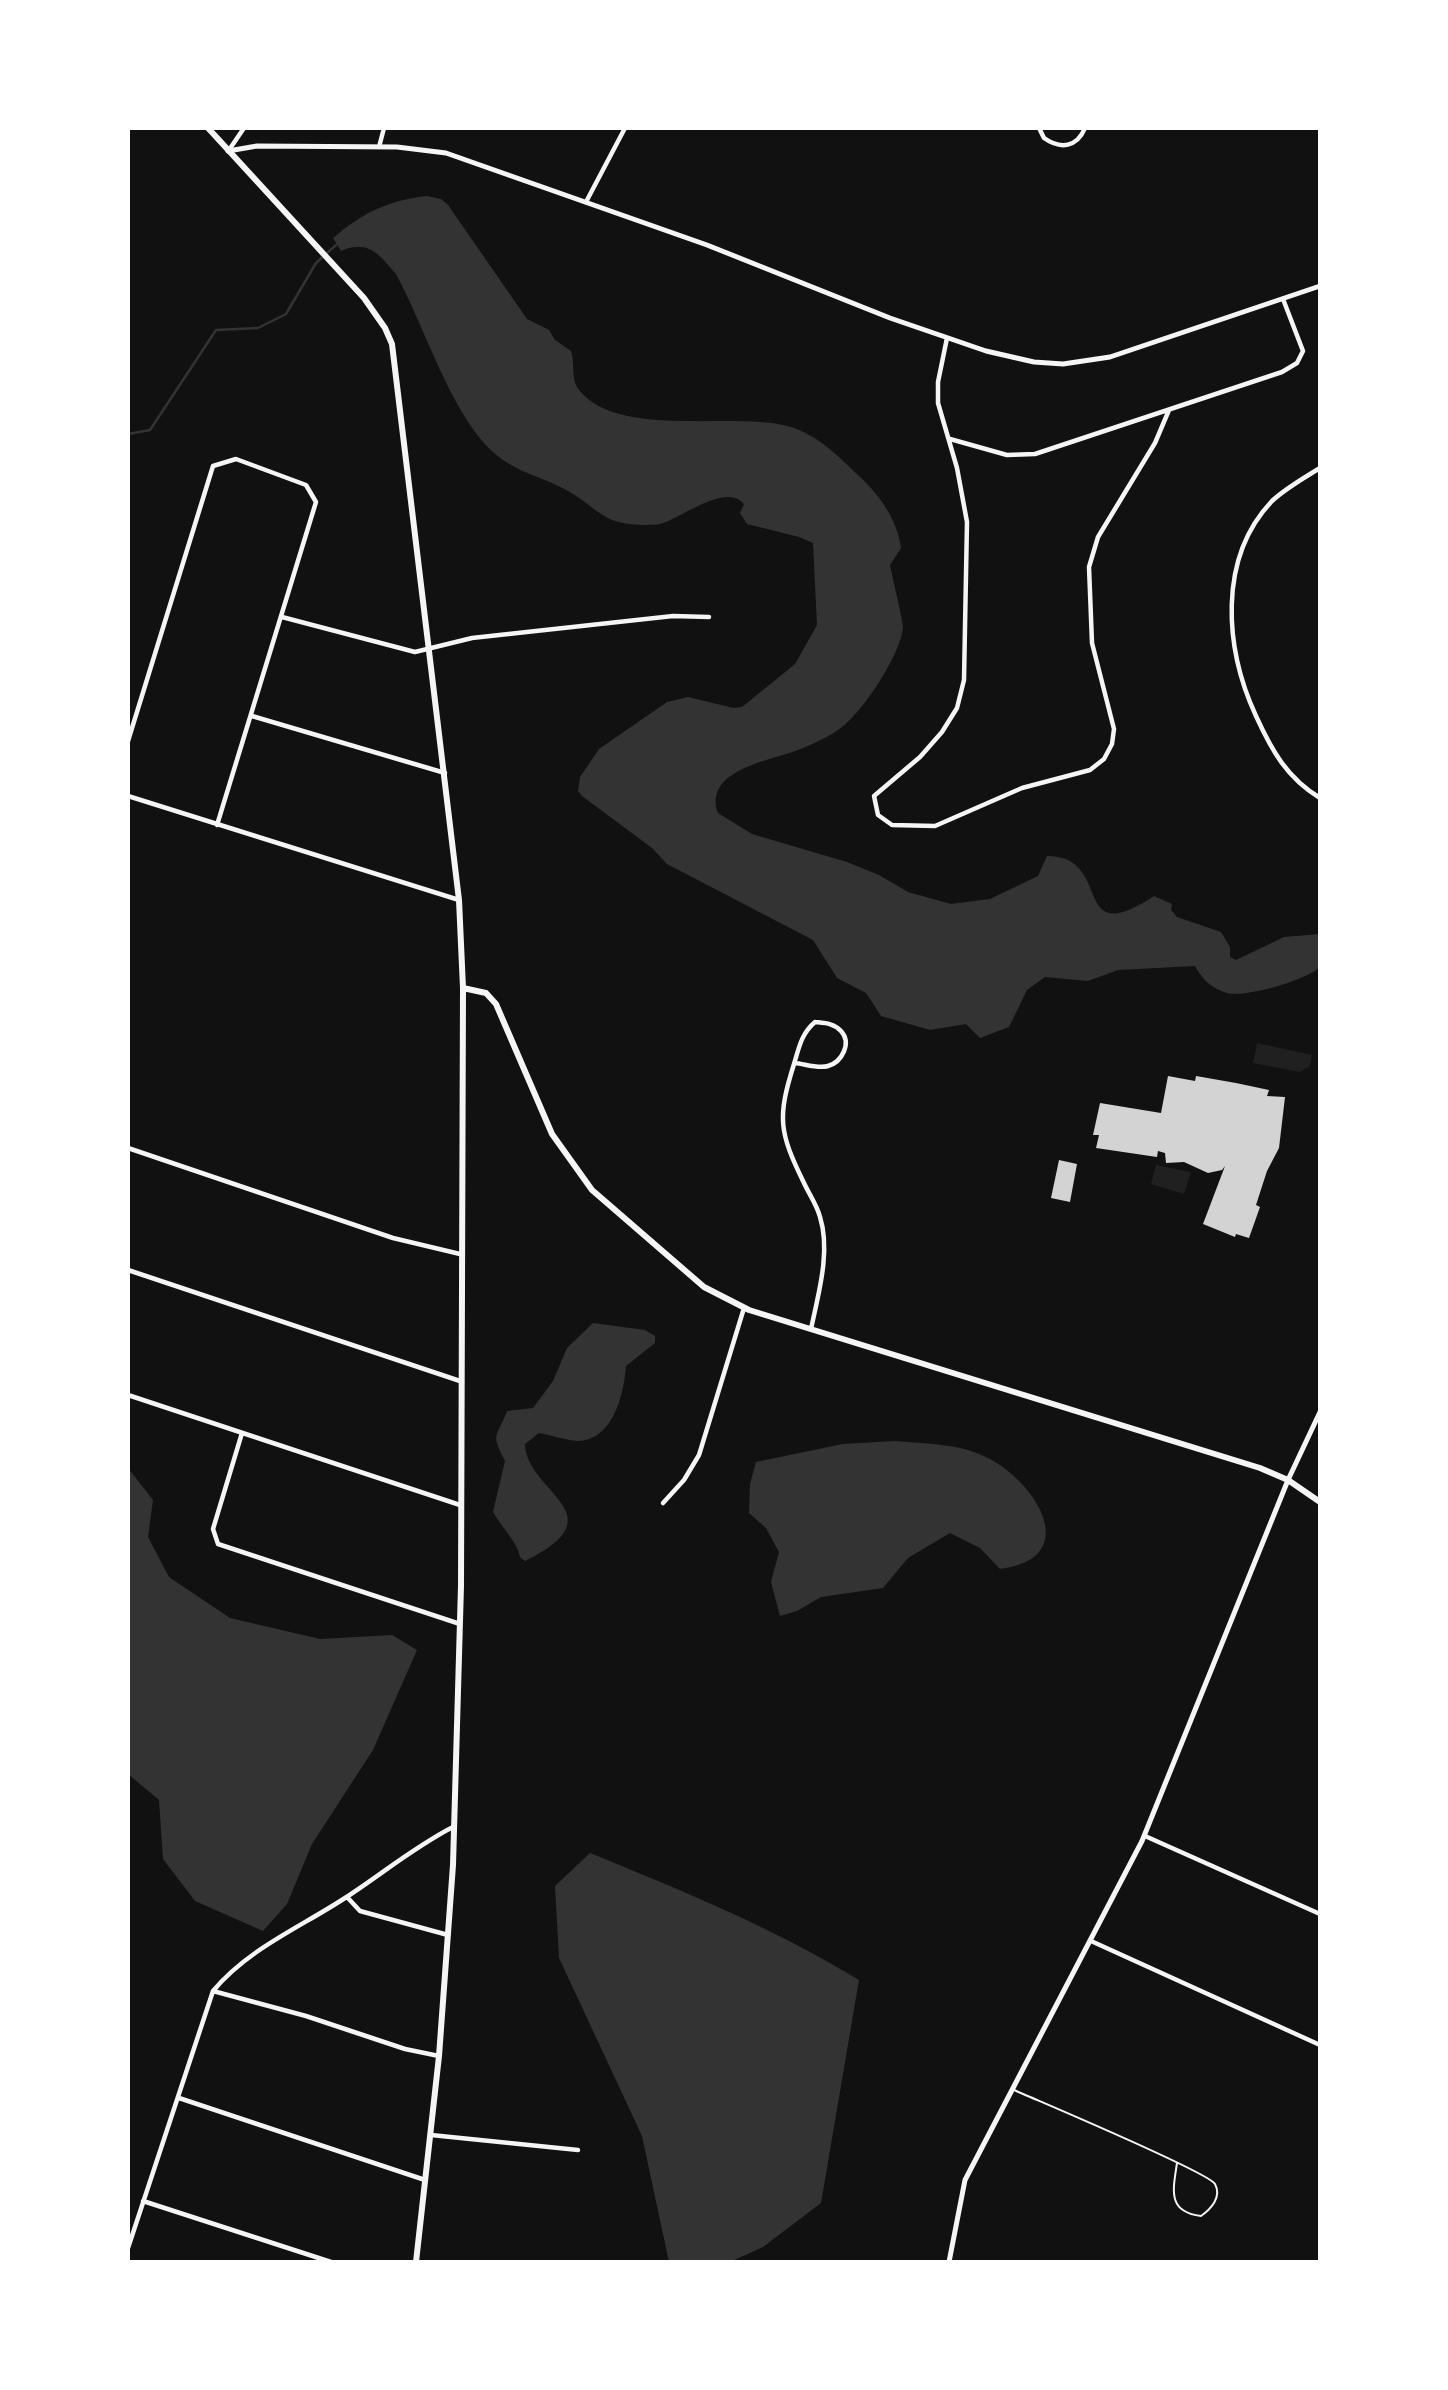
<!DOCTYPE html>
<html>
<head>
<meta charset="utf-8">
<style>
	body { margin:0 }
	#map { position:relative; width:1448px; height:2390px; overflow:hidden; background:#111; font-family:Mulish,sans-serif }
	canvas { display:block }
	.frame { position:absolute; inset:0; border:130px solid #fff; pointer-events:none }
</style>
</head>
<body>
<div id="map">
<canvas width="1448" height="2390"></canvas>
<div class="frame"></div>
</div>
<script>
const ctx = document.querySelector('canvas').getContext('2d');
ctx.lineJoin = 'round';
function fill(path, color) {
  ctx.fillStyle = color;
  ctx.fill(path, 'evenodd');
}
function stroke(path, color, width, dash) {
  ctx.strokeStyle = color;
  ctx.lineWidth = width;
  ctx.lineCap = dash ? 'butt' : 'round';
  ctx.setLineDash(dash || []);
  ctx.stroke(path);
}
const green = new Path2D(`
	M1257 1043 1312 1055 1310 1066 1300 1072 1253 1063Z
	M1156 1165 1191 1172 1184 1194 1151 1184Z`);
const water = new Path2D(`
	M427 196 441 199 448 205 527 319 549 330 555 340 571 351C575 362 571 377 577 387 613 441 736 410 791 427 819 436 838 456 859 476 879 494 898 521 901 548L890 565C892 576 903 620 903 628 900 655 864 710 842 727 829 737 811 745 795 751 768 761 703 771 718 813L752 834 847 862 879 875 908 892 951 904 990 899 1038 876 1047 856C1115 856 1069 952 1154 896L1172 904 1171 910 1177 917 1221 932 1230 947V957L1236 960 1284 937 1320 934V967C1307 980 1245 998 1227 993 1211 988 1203 980 1195 966L1118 970 1088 981 1045 977 1027 990 1009 1027 980 1038 966 1024 930 1030 881 1016 866 993 837 978 813 940 667 864 652 848 582 796 578 791 580 777 599 749 667 702 688 697 734 708 742 707 795 664 817 625 813 543 799 537 747 524 740 513 744 504C725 482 681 519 660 524 646 526 620 525 608 518 594 511 582 498 568 491 544 477 514 472 493 452 451 414 424 325 396 274 379 254 368 239 341 251L333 238C362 213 389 200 427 196Z
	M593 1323 645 1330 655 1336V1343L626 1366C624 1394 613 1441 577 1441 565 1440 551 1435 539 1433L525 1444C526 1493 621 1514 525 1561L520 1557C517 1541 501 1527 493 1512L505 1461C490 1432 497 1438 507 1411L533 1408 553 1381 567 1348Z
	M895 1441C927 1444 960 1443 990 1459 1037 1484 1083 1558 1000 1569L980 1548 950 1533 908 1558 883 1588 821 1597 797 1611 780 1616 771 1582 779 1552 766 1528 749 1513 750 1484 756 1462 843 1444Z
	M128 1468 153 1500 148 1537 169 1577 230 1618 320 1639 392 1635 417 1650 373 1750 312 1844 287 1904 263 1931 195 1901 163 1859 159 1800 128 1774Z
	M590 1853C683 1891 774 1928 859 1980L821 2203 763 2247 730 2262H669L642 2136 559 1958 555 1886Z`);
const stream = new Path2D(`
	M128 434 150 430 216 330 258 328 286 314 316 263 336 245`);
const building = new Path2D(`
	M1168 1076 1195 1081 1196 1076 1236 1083 1269 1090 1267 1096 1285 1097 1279 1148 1267 1171 1256 1205 1260 1207 1249 1238 1236 1234 1235 1237 1203 1224 1225 1166 1222 1170 1208 1173 1184 1162 1166 1163 1165 1153 1158 1151 1157 1157 1096 1148 1099 1135H1093L1100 1103 1161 1113Z
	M1059 1160 1077 1164 1070 1202 1051 1198Z`);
const service = new Path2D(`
	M1014 2090C1041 2102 1208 2172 1215 2184 1222 2197 1211 2209 1201 2216 1167 2212 1173 2190 1177 2163`);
const minor = new Path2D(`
	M1039 128 1044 138C1061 150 1077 147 1085 128
	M379 147 384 128
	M229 150 244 128
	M586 202 625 128
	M947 338 938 382V403L957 468 967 522 964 680 957 708 942 732 920 757 874 796 878 815 892 825 935 826 1022 788 1090 770 1104 759 1112 744 1114 729 1092 643 1089 567 1098 537 1155 443 1169 410
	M950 439 1007 455 1035 454 1282 372 1297 363 1303 351 1283 299
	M1320 468C1304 478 1286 488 1272 501 1217 559 1225 649 1256 716 1272 751 1287 778 1320 798
	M282 617 415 652 472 638 673 616 709 617
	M252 716 445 773
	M128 741 213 466 236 459 306 485 316 502 217 825
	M128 796 459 900
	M795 1063C805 1064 818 1069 828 1066 842 1062 852 1043 841 1031 834 1023 824 1023 815 1022 801 1034 799 1048 794 1064 777 1118 779 1132 804 1183 809 1194 817 1205 820 1217 831 1252 818 1295 811 1329
	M128 1148 393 1238 460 1254
	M128 1270 460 1381
	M128 1395 460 1505
	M242 1433 213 1529 218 1544 460 1624
	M663 1503 684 1480 699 1455 744 1308
	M1145 1836 1320 1914
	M347 1897 360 1911 448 1935
	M1091 1941 1320 2045
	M213 1991 306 2016 405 2049 439 2056
	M179 2098 425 2180
	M431 2135 578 2150
	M143 2201 331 2262
	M128 2248 213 1991C248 1949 299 1928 345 1898 382 1874 414 1847 453 1827`);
const tertiary = new Path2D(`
	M228 151 257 146 397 147 446 153 707 245 890 318 986 351 1034 362 1063 364 1110 357 1320 286
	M949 2262 965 2180 1142 1841 1288 1480 1320 1412`);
const secondary = new Path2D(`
	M208 128 364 298 385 328 392 344 459 900 463 988 461 1586 453 1865 439 2056 416 2262
	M463 988 486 993 496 1004 552 1134 592 1190 704 1287 749 1310 1260 1468 1288 1480 1320 1502`);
fill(green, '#202020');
fill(water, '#333');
stroke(stream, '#333', 2.5);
fill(building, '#d3d3d3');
stroke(service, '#f5f5f5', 2);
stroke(minor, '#f5f5f5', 4.5);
stroke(tertiary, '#f5f5f5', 5);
stroke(secondary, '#f5f5f5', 6);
</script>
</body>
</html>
